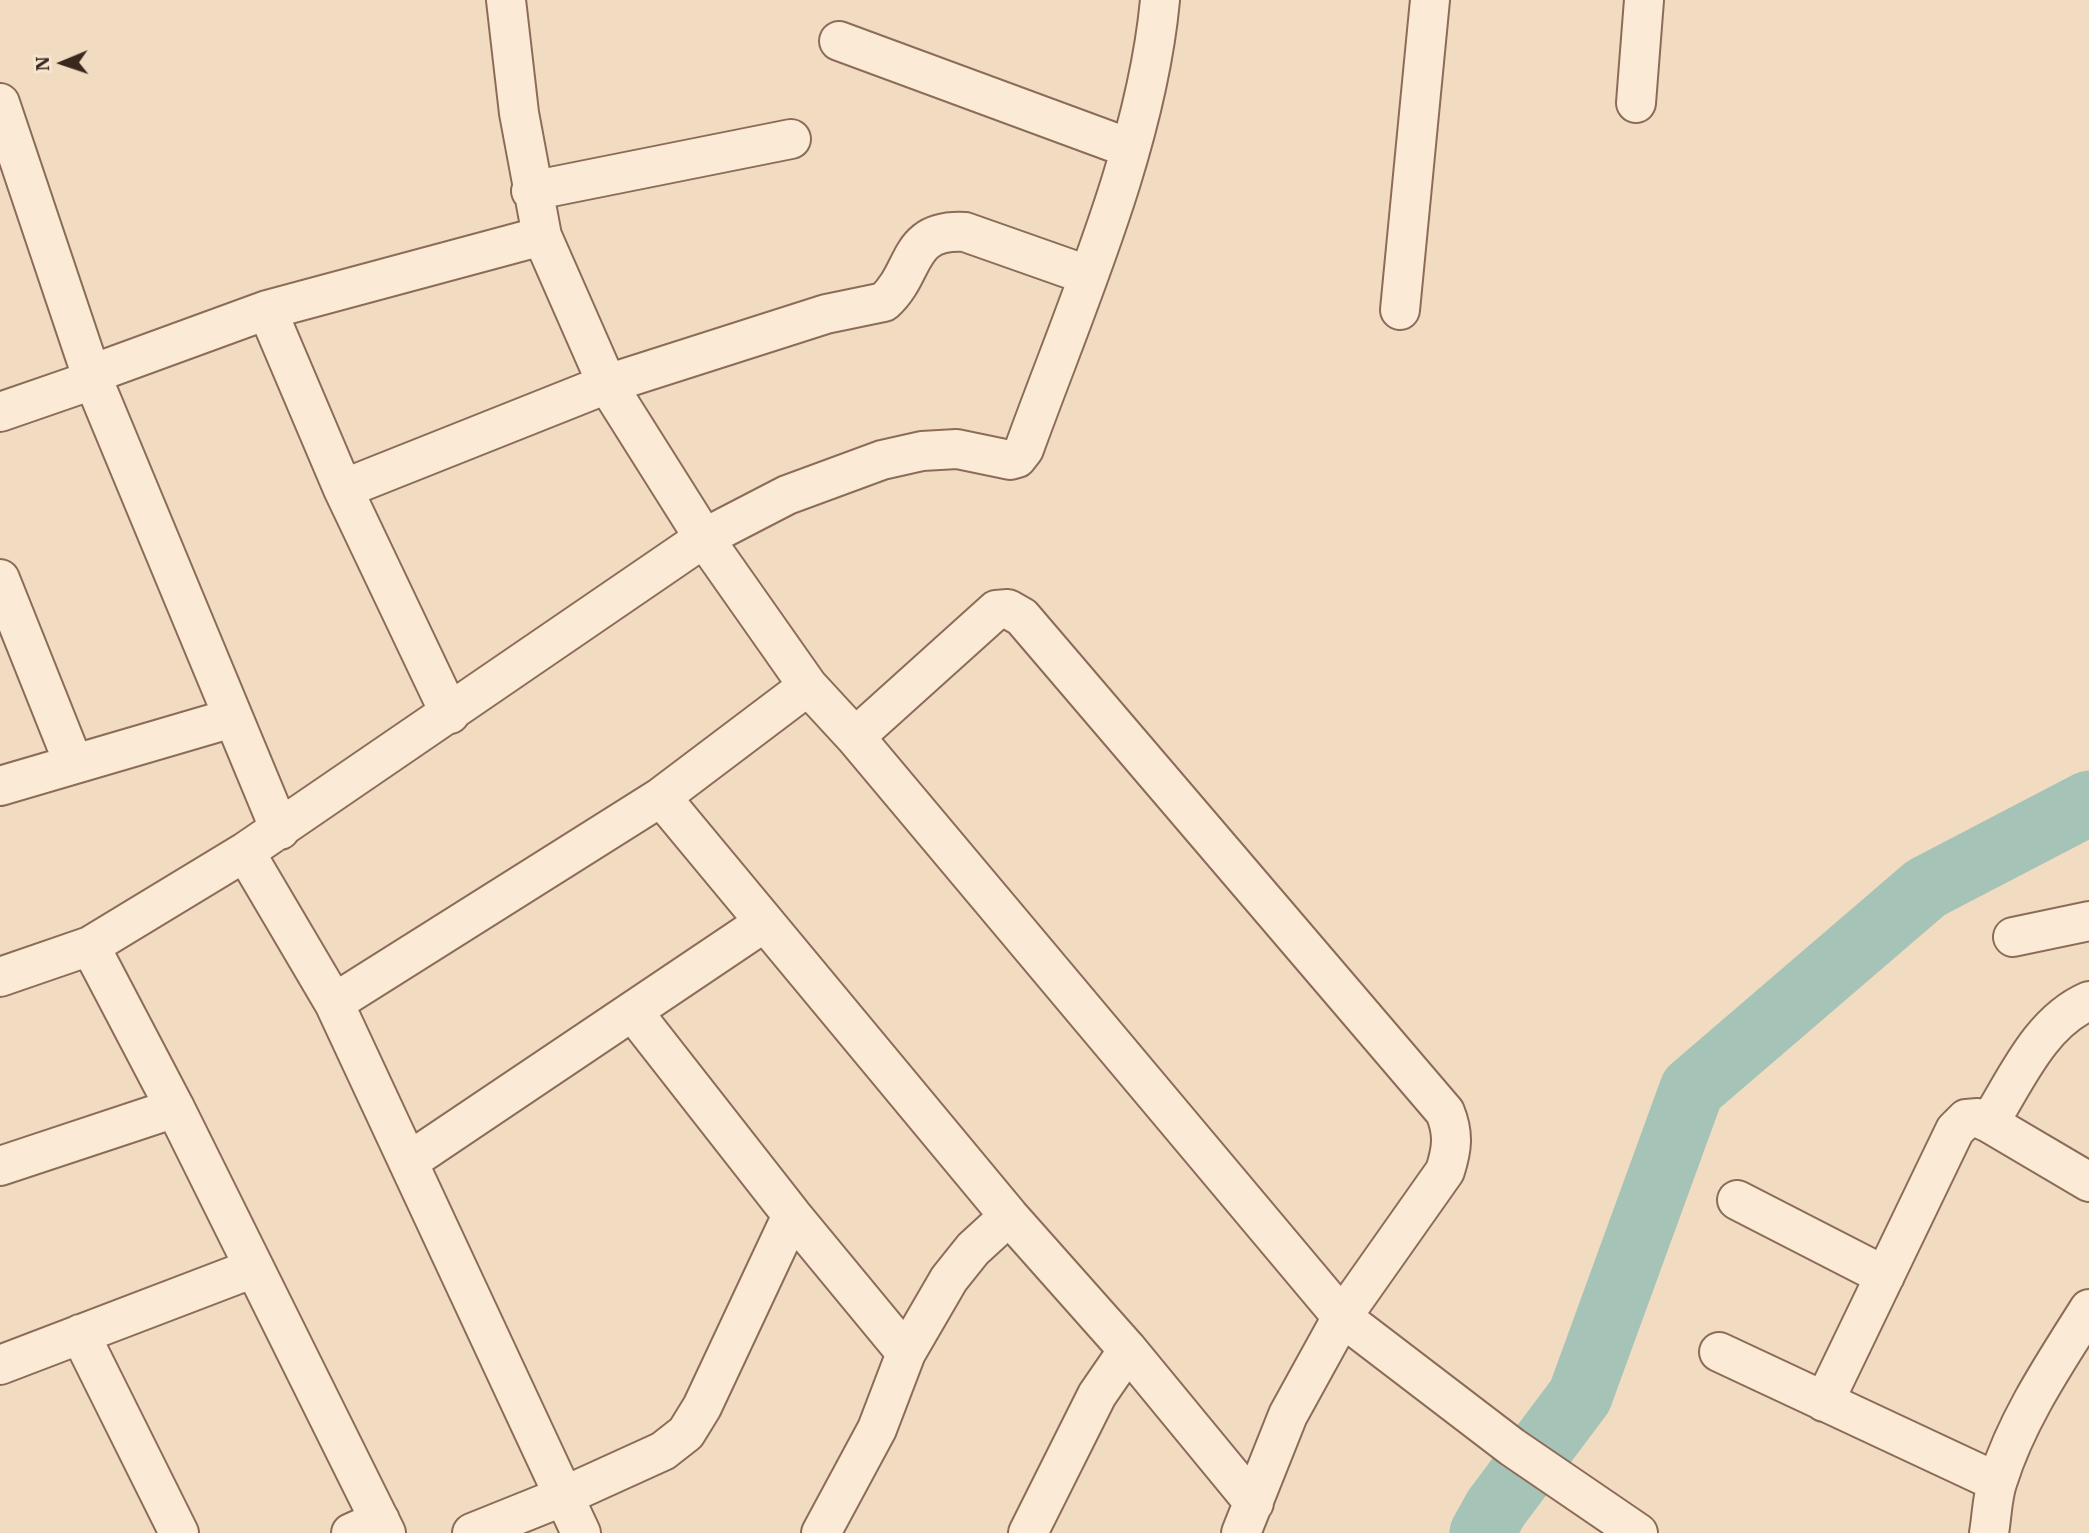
<!DOCTYPE html>
<html>
<head>
<meta charset="utf-8">
<style>
	body { margin:0 }
	#map { position:relative; width:2089px; height:1533px; overflow:hidden; background:#f1dcc2; font-family:"IBM Plex Serif",serif }
	canvas { display:block }
	.north { position:absolute; left:28px; top:28px; width:70px; height:70px; -webkit-text-stroke:5px #f7e7d2; paint-order:stroke; rotate:268deg; font-size:19px; font-weight:700; line-height:28px; text-align:center; color:#3a271d }
	.north::after { content:''; display:block; margin:auto; width:24px; height:32px; background:#3a271d; clip-path:polygon(50% 0,100% 100%,50% 72%,0 100%) }
</style>
</head>
<body>
<div id="map">
<canvas width="2089" height="1533"></canvas>
<div class="north">N</div>
</div>
<script>
const ctx = document.querySelector('canvas').getContext('2d');
ctx.lineJoin = 'round';
function stroke(path, color, width, dash) {
  ctx.strokeStyle = color;
  ctx.lineWidth = width;
  ctx.lineCap = dash ? 'butt' : 'round';
  ctx.setLineDash(dash || []);
  ctx.stroke(path);
}
const river = new Path2D(`
	M1482 1533 1496 1508 1580 1396 1692 1089 1926 888 2089 803`);
const minor = new Path2D(`
	M506 0 519 113 542 236 607 384 704 538 808 686 855 737 1342 1317 1512 1447 1638 1533
	M839 41 1129 148
	M0 103 92 377 100 371 267 310 542 236
	M1636 103 1644 0
	M531 191 791 139
	M267 310 343 489 450 714
	M1400 310 1430 0
	M0 412 84 383 92 377 280 830
	M343 489 607 384 826 314 884 302C918 271 905 229 965 232L1087 275
	M0 579 73 762
	M855 737 996 610 1008 609 1022 617 1445 1112C1454 1134 1452 1149 1445 1171L1342 1317 1288 1415 1241 1533
	M0 786 232 718
	M661 797 1009 1216 1128 1350 1254 1503
	M245 852 334 1003 581 1533
	M2013 937 2089 921
	M90 946 175 1108 386 1533
	M0 977 90 946 245 852 704 538 787 495 882 460 922 451 957 449 1010 460 1017 458 1024 449C1075 308 1146 150 1160 0
	M334 1003 661 797 808 686
	M633 1012 792 1215 906 1353 949 1279 973 1249 1009 1216
	M1989 1123C2016 1080 2040 1022 2089 1001
	M408 1162 765 922
	M0 1166 175 1108
	M1737 1200 1885 1276
	M80 1334 179 1533
	M1719 1352 1997 1482
	M0 1365 254 1268
	M1824 1402 1955 1130 1966 1119 1978 1118 1989 1123 2089 1182
	M351 1533 380 1520
	M472 1533 564 1496 663 1451 686 1433 702 1407 792 1215
	M821 1533 877 1429 906 1353
	M1028 1533 1097 1395 1128 1350
	M1989 1533C1992 1516 1992 1496 1998 1480 2017 1419 2055 1363 2089 1309`);
stroke(river, '#a5c3b6', 65);
stroke(minor, '#8c6c58', 42);
stroke(minor, '#fbead6', 38);
</script>
</body>
</html>
